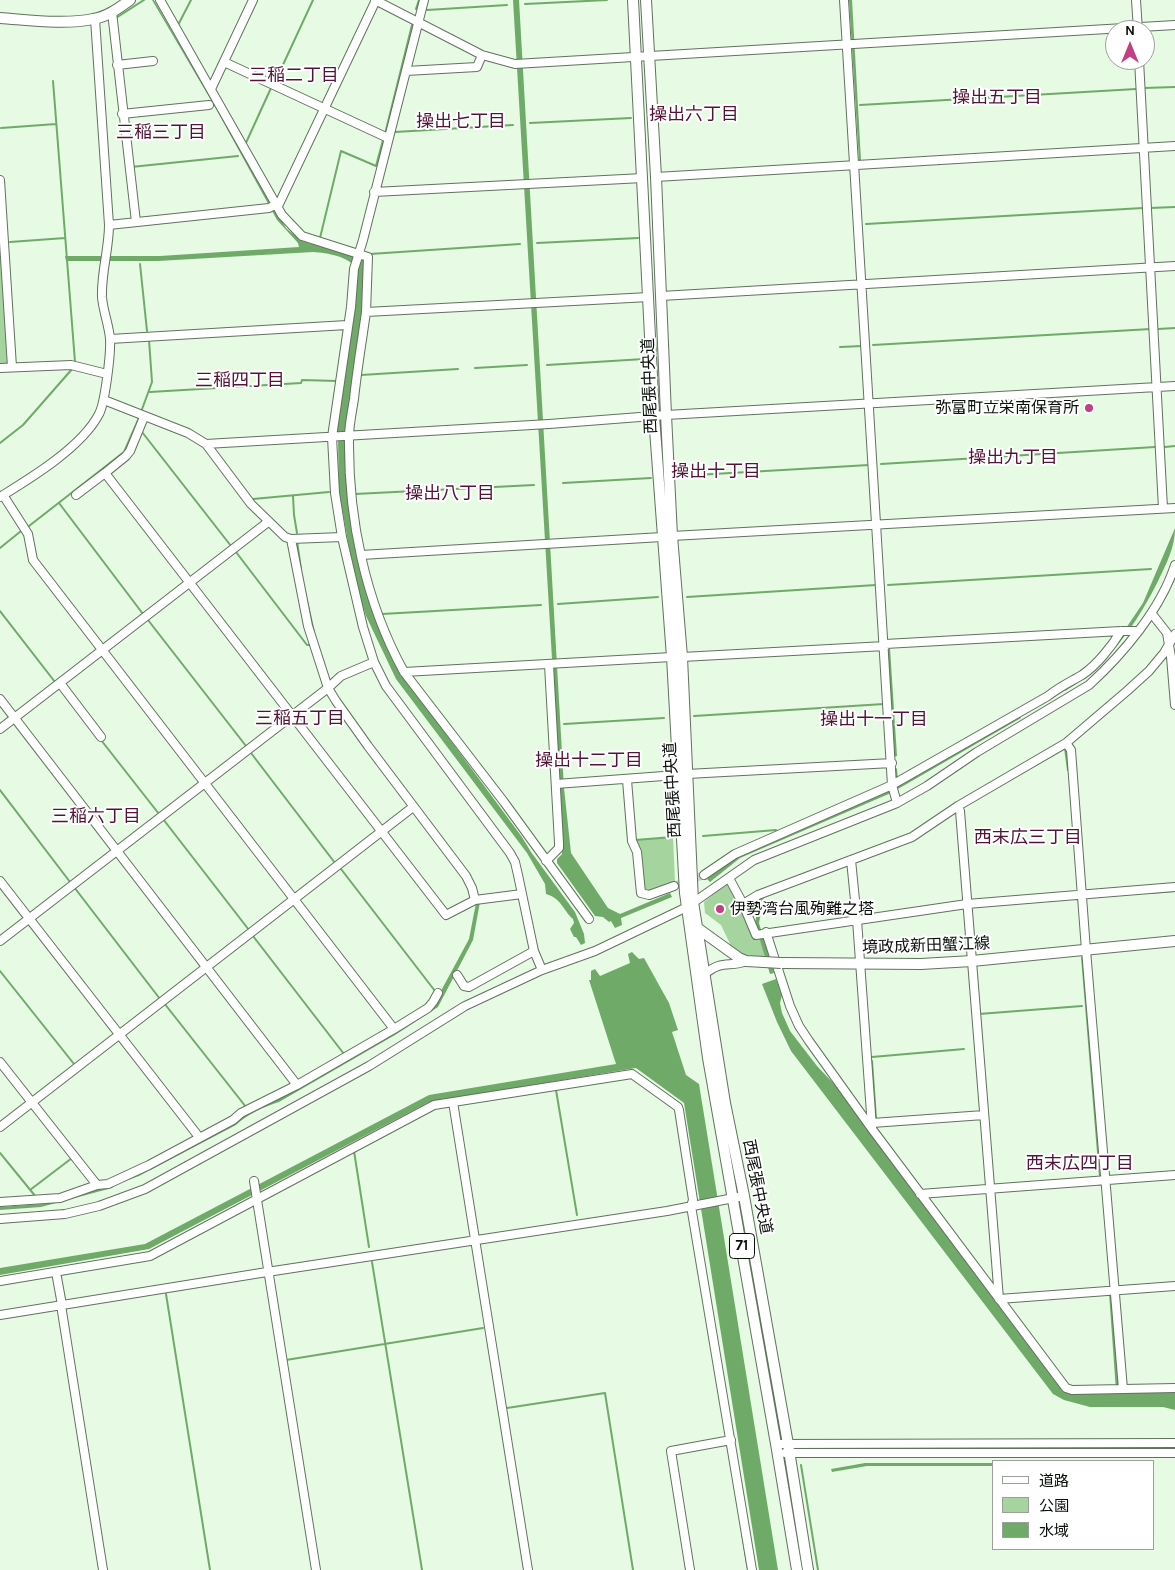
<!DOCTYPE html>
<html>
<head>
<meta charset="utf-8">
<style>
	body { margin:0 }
	#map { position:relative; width:1175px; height:1570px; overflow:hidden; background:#e6fae4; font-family:Karla,"Noto Sans JP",sans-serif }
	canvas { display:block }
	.legend { position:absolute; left:992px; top:1460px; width:162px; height:90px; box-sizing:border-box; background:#fff; border:1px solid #9d9f9d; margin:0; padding:6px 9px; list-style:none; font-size:15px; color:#091009 }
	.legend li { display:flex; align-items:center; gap:10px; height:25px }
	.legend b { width:25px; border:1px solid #9d9f9d }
	.north { position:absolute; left:1105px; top:20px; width:50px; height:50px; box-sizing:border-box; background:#fff; border:1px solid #9d9f9d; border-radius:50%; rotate:0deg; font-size:14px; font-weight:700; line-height:20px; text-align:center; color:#091009 }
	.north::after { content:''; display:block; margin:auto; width:18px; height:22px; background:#c33f84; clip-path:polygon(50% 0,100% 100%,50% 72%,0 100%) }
</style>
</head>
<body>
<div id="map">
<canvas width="1175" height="1570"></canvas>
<ul class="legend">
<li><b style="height:6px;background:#fff"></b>道路</li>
<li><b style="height:14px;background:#a5d49f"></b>公園</li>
<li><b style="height:14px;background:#70aa69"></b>水域</li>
</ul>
<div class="north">N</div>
</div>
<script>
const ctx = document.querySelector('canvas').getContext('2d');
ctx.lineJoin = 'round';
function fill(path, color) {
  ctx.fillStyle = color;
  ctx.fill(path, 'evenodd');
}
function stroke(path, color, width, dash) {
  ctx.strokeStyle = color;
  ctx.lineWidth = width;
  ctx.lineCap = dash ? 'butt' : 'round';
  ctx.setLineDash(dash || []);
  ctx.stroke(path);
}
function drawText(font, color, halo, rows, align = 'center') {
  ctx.font = font + ' Karla,"Noto Sans JP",sans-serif';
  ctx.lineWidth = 4;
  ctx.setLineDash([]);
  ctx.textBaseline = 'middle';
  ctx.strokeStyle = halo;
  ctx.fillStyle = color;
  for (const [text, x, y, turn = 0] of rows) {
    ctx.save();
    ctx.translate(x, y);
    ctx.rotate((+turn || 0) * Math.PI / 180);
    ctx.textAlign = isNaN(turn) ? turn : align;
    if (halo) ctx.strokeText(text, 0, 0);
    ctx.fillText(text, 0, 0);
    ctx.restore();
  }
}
const green = new Path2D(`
	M0 246 8 363 6 365H0Z
	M673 837 675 882 654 891 644 890 635 840Z
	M727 883 740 904 754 937 761 938 765 957 743 955 731 946 721 925 705 913 704 902Z`);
const water = new Path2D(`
	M152 0H154L286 228 302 241 311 244 322 245 366 259 363 306 344 439 346 441 349 504 366 592 383 634 403 676 522 837 531 852 575 912 584 934 585 943 581 945 576 937H574L570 929 574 923 573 919C562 909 562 899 546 894L545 884 527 853 396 679 366 616 360 597H358L339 491 338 440 336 431 351 338 357 269C348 256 328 253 313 252L158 261H66L65 256H160L299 247 298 243 277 220 215 107Z
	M513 0H519L564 788 571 853 608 908 620 914 670 893 672 897 621 918 622 925 615 928 611 921 609 922 603 917 595 916 557 863V859L562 854 559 777Z
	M849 0H852L861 160H859Z
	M1175 528C1175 547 1167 562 1159 579 1137 624 1108 665 1065 691L1063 688 1080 678 1122 634 1143 603Z
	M1175 641 1168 656 1156 669 1129 695 1066 749 957 811 917 839 764 897 759 923 774 973 770 974 755 923 760 897 913 839 962 806 1065 747Z
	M888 648H890L897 756 894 757Z
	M1019 715 1021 718 891 793 740 858 710 882 707 879 738 855 889 790Z
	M480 902 473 940 438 1007 395 1035 279 1102C263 1107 248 1114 236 1125L139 1176 115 1185 112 1188 41 1207 0 1210V1207L43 1204 62 1200 136 1173 435 1002 469 939 476 903Z
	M632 952 639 959 644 958 669 1003 678 1030 672 1032 686 1075 699 1084 778 1570H759L684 1103 636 1068 429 1102 149 1249 0 1275V1268L145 1244 429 1095 616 1064 589 980H591V971L595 969 600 976 630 963 628 954Z
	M1081 957H1084L1102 1177H1099Z
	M776 979 782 995 780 1003 782 1013 790 1031 817 1066 836 1086 857 1115 863 1120 911 1189 914 1191 1064 1389 1116 1391 1109 1293 1111 1292 1121 1391 1175 1390V1410L1163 1407H1090L1064 1400 1053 1394 791 1051 777 1022 762 984Z
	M865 1463H994V1466H867L832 1472 831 1469Z`);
const stream = new Path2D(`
	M525 4 607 0
	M416 9 419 0
	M427 10 507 5
	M116 18 144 0
	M177 27 191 0
	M53 81 75 362
	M275 82 313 0
	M1144 88 1175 87
	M860 105 1136 89
	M530 123 631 118
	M1 128 56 124
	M395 132 513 125
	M385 134 412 25
	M245 145 271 88
	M131 167 238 156
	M1150 208 1175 207
	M866 224 1143 208
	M320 238 341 151 376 166 383 140
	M10 242 65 238
	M537 243 638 238
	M370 254 520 244
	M140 264 147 331
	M1158 329 1175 328
	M873 345 1151 329
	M840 347 862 346
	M547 365 644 359
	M475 368 527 365
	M361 375 458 369
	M150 392 301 383 302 380 337 381
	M141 412 152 382 149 340
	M142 432 231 546
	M0 443 23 425 73 368
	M1165 447 1175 446
	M881 464 1155 447
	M679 476 869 465
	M563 483 651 478
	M355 494 534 485
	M293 496 294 515 297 533
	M253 499 329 492
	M59 503 143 614
	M29 526 124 452 139 418
	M297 541 301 569
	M0 548 21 531
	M236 552 307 645H311
	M888 585 1151 569
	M304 588 314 632
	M687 597 876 585
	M558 604 658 597
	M0 611 55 682
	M382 614 541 605
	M148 620 246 746
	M694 716 884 704
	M564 724 664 718
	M101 740 159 814
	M1065 748 1068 770
	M251 753 335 863
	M896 769 897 779
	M0 790 70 882
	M163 819 249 930
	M703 836 776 830
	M635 840 673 837
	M341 869 435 991
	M74 887 160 999
	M1150 893 1175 891
	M253 936 344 1054
	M0 971 74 1064
	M164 1003 246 1107
	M979 1014 1082 1006
	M872 1057 964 1049
	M872 1061 876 1118
	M556 1090 577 1215
	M354 1151 369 1247
	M0 1153 36 1197
	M30 1190 72 1158
	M372 1262 422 1570
	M166 1294 210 1570
	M286 1360 483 1328
	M507 1408 605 1393 633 1570
	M801 1465 818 1570
	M742 1533 748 1570`);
const minorTunnel = new Path2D(`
	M674 886 704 875`);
const minor = new Path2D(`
	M160 0 282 215 302 236 368 257 366 312
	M375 0 482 55 515 64 1175 25
	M424 0 363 240 354 269 351 307 332 437 335 493 342 537 363 627 374 662 386 686 510 853 515 862 518 875 534 951 542 970
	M844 0 892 785 897 803
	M1136 0 1138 30
	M112 12 136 222
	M1139 60 1163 508
	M224 62 388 138
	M117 65 153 61
	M406 71 477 67 482 55
	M211 89 253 0
	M122 114 209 105
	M656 177 1175 146
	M0 180 12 367
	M374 192 643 178
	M278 206 376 0
	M109 225 269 208 277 204
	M661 296 1175 266
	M110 339 347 325
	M0 368 71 365 107 374
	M104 400 188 433 206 444 251 504 285 537 291 539 308 626 328 688 336 701 368 746 466 876 472 888 475 900
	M144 417 130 451 126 456 105 473 446 915 475 900 522 894
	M206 444 549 424 666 415 1175 386
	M3 495 28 534 33 560 394 1029
	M76 495 105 473
	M0 497C31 478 82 447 99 414 105 403 111 353 110 339 109 325 103 311 102 297 101 273 109 249 109 225L95 19
	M672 536 1175 508
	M291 539 342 537
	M361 555 662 537
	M1152 614 1167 633 1171 657 1175 705
	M885 644 1121 631H1138
	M682 657 885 646
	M404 672 672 657
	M60 683 101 737
	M0 699 297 1085
	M0 729 268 522
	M1066 743 1071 750 1086 950 1123 1389
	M687 774 892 763
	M627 780 632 841 637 852 641 893 649 895 674 886
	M556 784 677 775
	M958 806 960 811 999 1299
	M851 860 857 920 872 1127
	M546 861 559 848V843L549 665
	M704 875 735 854 892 785 1048 696C1059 687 1070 682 1082 675 1097 665 1112 646 1121 631
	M729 878 743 904 756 935 967 904 1175 887
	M0 881 199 1137
	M743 904 758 895 912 837 958 806 1066 743 1127 691 1149 671 1164 653 1175 634
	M589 919 504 802 404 672C365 601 348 518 349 437 349 425 352 412 354 399 357 370 362 341 366 312L649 297
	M766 932 790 1006 799 1026 809 1041 872 1129 1066 1388 1072 1390 1175 1388
	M0 941 328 688 341 676 374 662
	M705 974C722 959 730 968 746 961
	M457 975 464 986 469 987 534 951
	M0 1062 97 1185
	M453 1102 528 1570
	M872 1123 984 1115
	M0 1127 413 807
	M254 1181 316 1570
	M920 1194 1175 1175
	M0 1202 60 1198 97 1185 108 1184 149 1165 233 1120 241 1113 297 1085 394 1029 428 1008 433 1002 438 993
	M0 1219 65 1214 99 1206 145 1189 369 1066 465 1006 542 970 595 951 687 907 754 860 897 803 927 786 977 752 1089 685C1123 654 1161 609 1175 565
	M56 1272 62 1305
	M0 1281 150 1256 434 1105 632 1074 678 1107 679 1110 693 1200 691 1206 752 1570
	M999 1299 1175 1286
	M61 1305 103 1570
	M0 1315 267 1272 667 1211 744 1196
	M776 1444 1175 1443
	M785 1453H1175
	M690 1570 671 1451 731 1440`);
const major = new Path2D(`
	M633 0 654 416 672 657 685 893 708 1058 776 1444 797 1570
	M646 0 656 177 666 415 672 536 682 657 693 902 725 1103 744 1196 788 1444 808 1570
	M0 18C29 20 65 25 93 19 107 17 119 8 130 0
	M696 927 739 958 746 961 764 962
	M781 963 921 964 972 961 1175 941`);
const majorBridge = new Path2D(`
	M764 962 781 963`);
const markers = [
	[1089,408,5,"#c33f84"],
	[720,909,5,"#c33f84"]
];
const shields = [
	[742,1246,25]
];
const shieldNames = [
	["71",742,1246]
];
const streetNames = [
	["西尾張中央道",650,386,-92],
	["西尾張中央道",673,790,-93],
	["境政成新田蟹江線",926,946,-2],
	["西尾張中央道",757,1187,79]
];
const poiNames = [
	["弥富町立栄南保育所",1079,408],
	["伊勢湾台風殉難之塔",730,909,"left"]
];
const neighbourhoodNames = [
	["三稲二丁目",294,76],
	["操出五丁目",997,98],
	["操出六丁目",694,115],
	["操出七丁目",461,122],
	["三稲三丁目",161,133],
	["三稲四丁目",240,381],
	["操出九丁目",1013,458],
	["操出十丁目",716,472],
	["操出八丁目",450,494],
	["三稲五丁目",300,719],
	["操出十一丁目",874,720],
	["操出十二丁目",589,761],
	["三稲六丁目",96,817],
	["西末広三丁目",1028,838],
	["西末広四丁目",1080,1164]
];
fill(green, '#a5d49f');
fill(water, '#70aa69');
stroke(stream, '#70aa69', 2);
stroke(minorTunnel, '#c5d7c3', 8, [8, 4]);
stroke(minor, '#61725e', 10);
stroke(major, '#61725e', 12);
stroke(minor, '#fff', 8);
stroke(major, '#fff', 10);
stroke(majorBridge, '#61725e', 12, []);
stroke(majorBridge, '#fff', 10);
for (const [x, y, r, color] of markers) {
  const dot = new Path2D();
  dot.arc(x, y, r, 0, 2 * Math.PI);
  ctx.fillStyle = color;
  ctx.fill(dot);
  stroke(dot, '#fff', 2);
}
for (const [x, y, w] of shields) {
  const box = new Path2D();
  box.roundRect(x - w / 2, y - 12.5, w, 25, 4);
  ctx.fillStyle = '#fff';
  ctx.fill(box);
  stroke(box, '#091009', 1);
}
drawText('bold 15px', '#091009', null, shieldNames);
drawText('16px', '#091009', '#fff', streetNames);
drawText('16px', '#091009', '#fff', poiNames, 'right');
drawText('18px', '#531436', '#fff', neighbourhoodNames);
</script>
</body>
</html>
